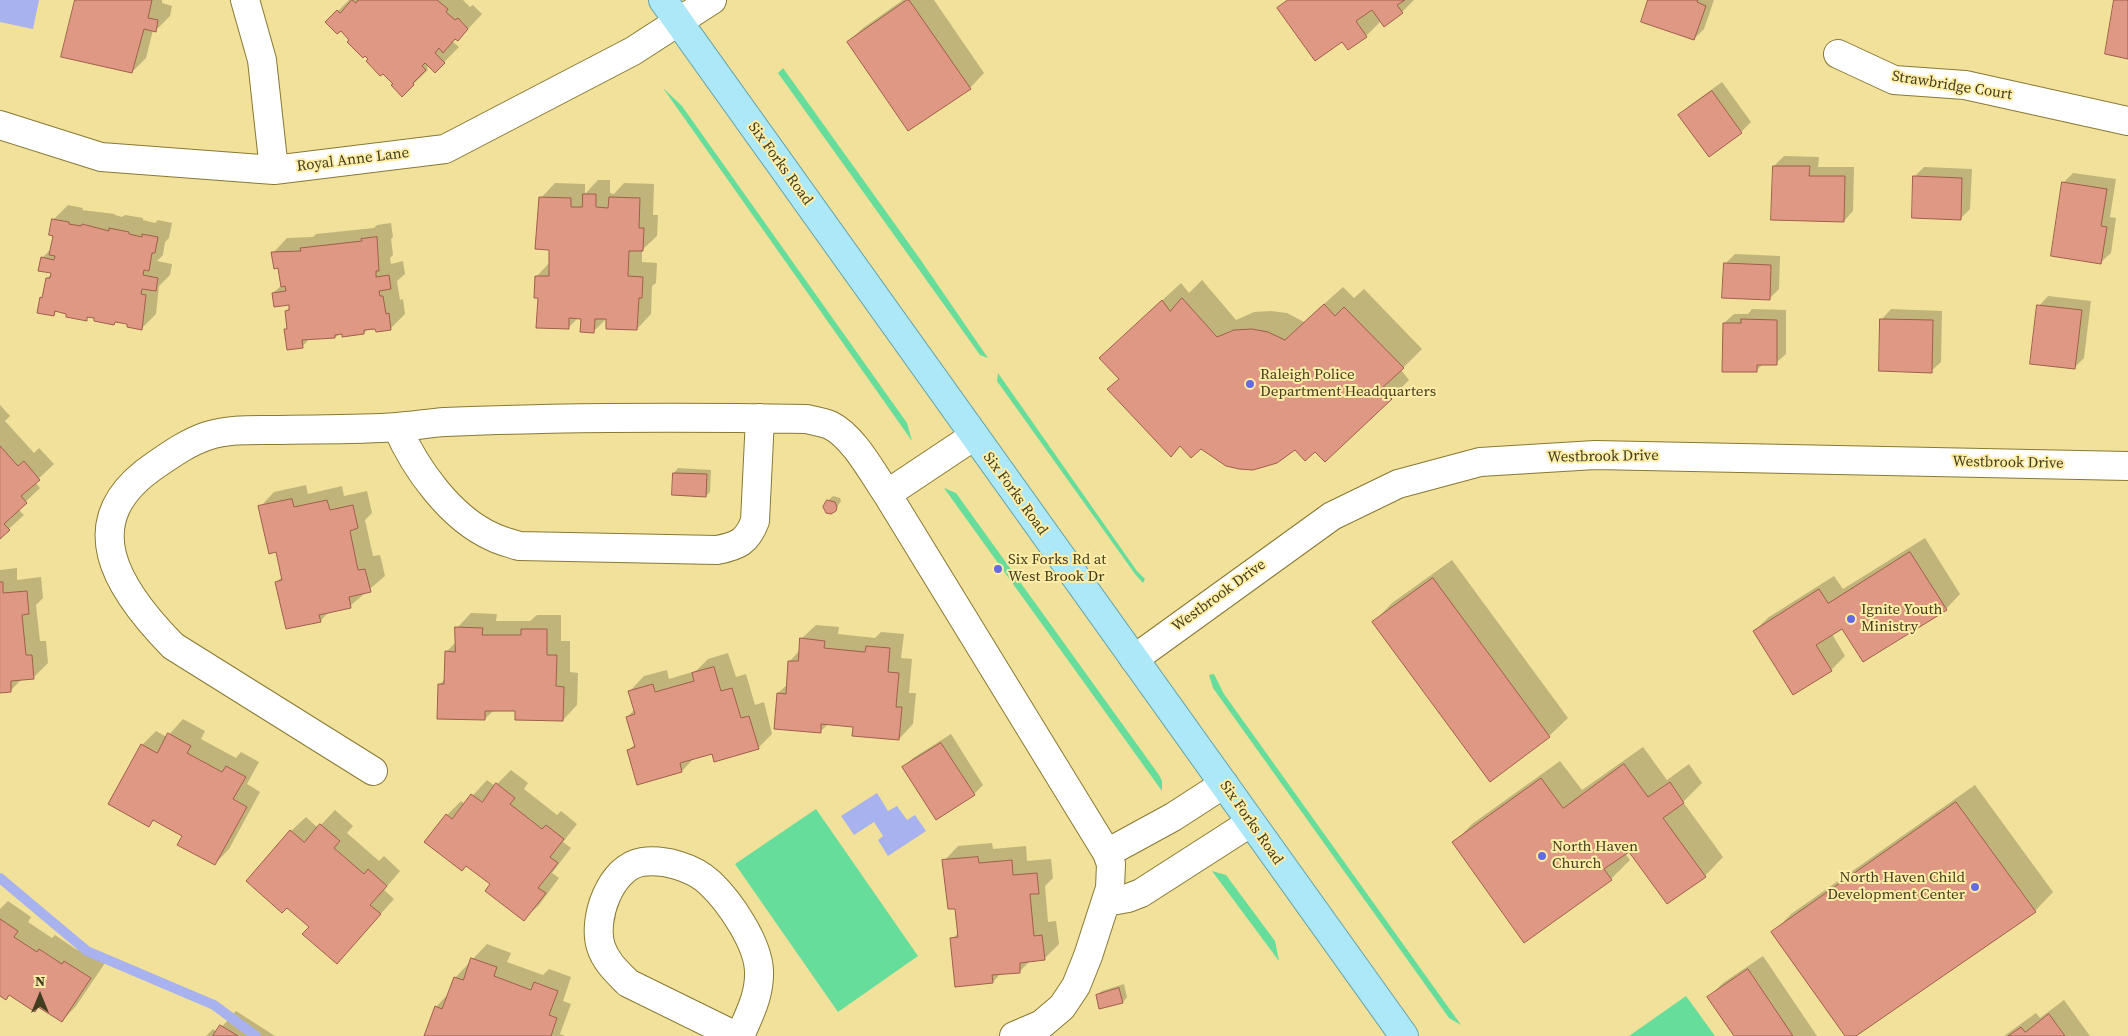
<!DOCTYPE html>
<html>
<head>
<meta charset="utf-8">
<style>
	body { margin:0 }
	#map { position:relative; width:2128px; height:1036px; overflow:hidden; background:#f1e19a; font-family:"Source Serif 4",serif }
	canvas { display:block }
	.north { position:absolute; left:15px; top:971px; width:50px; height:50px; -webkit-text-stroke:4px #ffeea7; paint-order:stroke; rotate:0deg; font-size:14px; font-weight:700; line-height:20px; text-align:center; color:#433d20 }
	.north::after { content:''; display:block; margin:auto; width:18px; height:22px; background:#433d20; clip-path:polygon(50% 0,100% 100%,50% 72%,0 100%) }
</style>
</head>
<body>
<div id="map">
<canvas width="2128" height="1036"></canvas>
<div class="north">N</div>
</div>
<script>
const ctx = document.querySelector('canvas').getContext('2d');
ctx.lineJoin = 'round';
function fill(path, color) {
  ctx.fillStyle = color;
  ctx.fill(path, 'evenodd');
}
function stroke(path, color, width, dash) {
  ctx.strokeStyle = color;
  ctx.lineWidth = width;
  ctx.lineCap = dash ? 'butt' : 'round';
  ctx.setLineDash(dash || []);
  ctx.stroke(path);
}
function drawText(font, color, halo, rows, align = 'center') {
  ctx.font = font + ' "Source Serif 4",serif';
  ctx.lineWidth = 4;
  ctx.setLineDash([]);
  ctx.textBaseline = 'middle';
  ctx.strokeStyle = halo;
  ctx.fillStyle = color;
  for (const [text, x, y, turn = 0] of rows) {
    ctx.save();
    ctx.translate(x, y);
    ctx.rotate((+turn || 0) * Math.PI / 180);
    ctx.textAlign = isNaN(turn) ? turn : align;
    if (halo) ctx.strokeText(text, 0, 0);
    ctx.fillText(text, 0, 0);
    ctx.restore();
  }
}
const green = new Path2D(`
	M783 68 920 259 988 358 980 355 778 73Z
	M663 88 682 106 907 423 912 441Z
	M998 373 1137 571 1145 579 1143 583 1135 574 997 381Z
	M944 488 956 493 1159 775 1162 781V791Z
	M1214 674 1224 694 1461 1025 1449 1018 1213 688 1209 675Z
	M816 809 918 956 838 1012 735 864Z
	M1212 871 1226 875 1275 941 1279 961Z
	M1686 996 1715 1036H1629Z`);
const water = new Path2D(`
	M0 0H39L33 29 0 22Z
	M877 793 888 811 897 806 907 820 915 815 926 831 888 856 878 840 883 836 874 822 854 835 841 816Z`);
const shadow = new Path2D(`
	M76 0H162V3L172 6 170 16 155 31 153 30 146 58 132 72Z
	M349 0H463L470 7 473 5 482 14 458 40 456 38 453 42 459 47 449 57 435 72 429 65 427 68 428 70 402 95 394 83 341 29 327 22Z
	M903 0H934L984 73 970 88 848 42 863 28Z
	M1287 0H1414L1402 12 1381 21 1366 36 1279 8Z
	M1650 0H1714L1704 29 1694 39Z
	M1722 82 1751 122 1741 132 1709 155 1680 115 1689 106Z
	M1784 156 1819 157 1818 167H1854L1853 211 1844 221 1774 166Z
	M1924 167 1972 169 1970 209 1960 219 1914 177Z
	M2073 173 2116 179 2110 217 2116 218 2111 253 2101 262 2063 183Z
	M598 180H610V193L614 194 624 183 654 184 653 215H658L657 236 642 250V262L657 263 656 283 652 286 651 314 637 329 608 317 594 331 582 317H579L568 328 539 297 537 276 550 262 551 248 541 198 555 183 585 184V194Z
	M68 205 83 208 82 210 115 214V215L122 217 125 215 143 218V220L155 223 158 220 172 223 169 238 165 242 163 255 157 261 172 264 170 275 159 286 156 314 141 329 128 323 116 321 114 324 95 317 90 316 86 319 57 311 53 314 41 298 44 295 47 278 53 273 42 258 52 248 54 234V219Z
	M391 223 393 237 391 239 393 255 390 258 391 264 403 261 405 274 397 281 400 300 403 299 405 314 390 329H368L364 333H343L335 337 310 338 302 347 286 330 288 327 286 311 290 307V304L273 293 282 285 279 267 273 253 287 238 313 237 316 234 374 228 377 225Z
	M1735 254 1780 256 1779 289 1769 299 1725 264Z
	M1202 280 1236 320 1254 312 1271 311 1287 313 1304 322 1343 287 1354 298 1364 289 1422 349 1401 370 1409 380 1391 398 1315 451 1296 449 1201 448 1181 445 1109 389 1120 378 1119 340 1181 283 1189 293Z
	M2048 296 2091 301 2084 358 2074 368 2039 306Z
	M1752 309 1786 310V354L1776 363H1764L1756 371 1724 323 1734 314H1748Z
	M1891 309 1942 311 1941 362 1931 371 1880 370 1882 319Z
	M0 405 10 416 5 421 34 453 39 448 54 464 35 482 40 488 18 509 24 515 0 537Z
	M678 468 711 470 710 492 706 496 674 473Z
	M306 485 308 494 342 486 344 496 367 491 372 513 365 520 373 556 380 555 385 576 350 606 330 611 320 621 276 582 283 576 277 551 260 507 274 492Z
	M833 496 840 498 841 501 835 510 828 501Z
	M1925 538 1960 594 1946 609 1842 627 1832 634 1845 656 1831 670 1754 631 1769 617 1834 576 1843 589Z
	M1452 560 1568 718 1549 736 1374 622 1392 603Z
	M17 568V580L41 577 43 598 36 605 40 641H46L48 663 34 677 23 678 11 690 0 692V570Z
	M471 613 497 614 496 621H530L537 615H561V641H570V672L578 673 577 705 563 720 517 710H494L485 719 439 685 446 678V652L456 642 457 628Z
	M816 625 839 627 838 634 875 638 881 632 904 634 901 658 912 659 909 693H916L913 724 899 739 854 726 828 724 820 732 778 693 788 684 790 661 800 650 801 639Z
	M728 653 736 677 746 674 755 705 764 702 772 734 758 748 713 752 695 757 682 771 629 750 635 744 627 717 635 709 630 691 644 676 667 670 669 679 696 671 708 659Z
	M183 719 205 731 201 739 236 758 241 752 259 762 247 784 260 792 229 849 215 864 183 836 154 820 149 825 142 745 156 731 167 737Z
	M951 734 983 785 974 794 904 767 913 758Z
	M1643 747 1667 780 1689 764 1702 783 1683 802 1723 857 1705 876 1629 850 1625 853 1630 860 1611 879 1454 843 1472 824 1560 761 1582 790Z
	M511 770 528 783 524 789 557 815 561 811 577 824 563 842 571 848 552 873 559 878 539 905 524 919 492 884 447 815 461 801 465 804 487 780 495 786Z
	M1975 785 2053 892 2035 911 1853 1036H1847L1773 933 1791 914Z
	M335 810 353 826 347 833 379 861 384 856 400 871 384 890 394 899 337 963 311 927 291 831 306 817 318 828Z
	M992 843 993 849 1026 846 1027 861 1051 859 1053 878 1045 886 1048 922 1056 921 1059 944 1044 959 1031 960 1020 971 1001 973 993 982 952 939 959 932 956 907 944 861 958 846Z
	M8 901 31 917 28 922 52 938 55 935 77 950 80 947 105 963 76 1006 62 1021 39 1006 10 994 6 998 0 994V909Z
	M487 944 511 953 507 962 543 975 549 969 571 977 563 1001 571 1004 560 1034 565 1036H425L436 1007 449 993 455 978Z
	M1763 956 1817 1036H1735L1709 997 1723 983Z
	M1124 984 1127 997 1123 1002 1097 995 1102 991Z
	M2064 1000 2090 1036H2004L2036 1013 2040 1018Z
	M236 1011 275 1036H206L213 1029 217 1032Z`);
const stream = new Path2D(`
	M0 878 87 951 214 1005 256 1036`);
const building = new Path2D(`
	M75 0H152L148 18 158 20 156 32 144 29 132 73 61 57Z
	M352 0 356 3 358 0H437L448 9 446 12 455 20 458 18 468 29 458 41 455 39 443 53 439 48 435 53 445 63 435 73 425 63 422 66 426 70 413 83 414 85 402 97 391 85 393 84 383 74 380 76 366 61 368 59 365 56 363 58 347 42 349 40 341 31 337 34 325 22 337 10 340 13Z
	M907 0H909L971 89 908 131 847 42Z
	M1288 0H1405L1397 5 1403 13 1384 27 1372 10 1356 21 1367 37 1348 50 1342 42 1315 61 1277 8Z
	M1648 0H1698L1697 2 1706 6 1694 40 1641 22Z
	M2114 0H2128V59L2105 54Z
	M1712 91 1742 133 1709 157 1678 115Z
	M1773 166H1810L1809 176H1845L1844 222 1771 220Z
	M1913 176 1962 178 1961 220 1912 218Z
	M2062 182 2107 189 2101 226 2107 227 2101 264 2051 256Z
	M583 194H596V207L608 208 609 197 640 198 639 228H644L643 251H629L628 276 643 277 642 298H639L637 330 606 329V319H595L594 333 580 332 581 319 569 318V329L536 328 538 298H534L535 276H549V250L535 249 539 197 571 198V207H582Z
	M52 219 69 222V224L81 226 82 224 109 231V228L129 232V234L142 237V234L158 237 155 253H152L149 271 144 270 143 275 158 278 156 291 142 289 141 294 146 295 142 330 127 327V324L115 322 114 325 94 321V318L87 317V321L66 317V314L55 311 54 316 37 313 40 297 42 298 46 278H50L51 273 38 271 41 257 54 260 55 256 49 255 53 236 49 235Z
	M377 237 379 271H376V277L389 275 391 289 379 291 380 296H383L386 314 389 313 391 330 376 332 375 329 364 330V334L342 337V334L335 335V338L302 340 303 348 287 350 284 329H287L285 311 289 310V305L274 307 272 293 286 291 285 286 281 287 278 268 274 269 271 252 301 251 300 248 362 241 361 239Z
	M1724 263 1771 265 1770 300 1722 298Z
	M1182 298 1217 337 1234 330 1252 329 1268 332 1285 340 1324 304 1335 316 1344 307 1404 368 1382 388 1392 399 1325 462 1315 452 1305 461 1295 450 1277 463 1253 470 1239 469 1226 466 1201 449 1191 458 1180 446 1171 457 1107 389 1119 379 1099 358 1162 300 1170 311Z
	M2037 305 2082 310 2075 369 2030 364Z
	M1741 319 1777 320V365H1757V372H1722L1723 323H1741Z
	M1880 319 1933 320 1932 373 1879 371Z
	M0 446 18 466 24 461 40 480 21 496 27 503 4 524 10 530 0 539Z
	M673 473 707 474 706 497 672 495Z
	M292 499 294 507 327 500 330 510 353 505 358 528 350 531 358 570 365 569 371 592 349 597 351 608 319 615 321 622 286 629 275 582 282 580 276 552 269 554 258 506Z
	M827 500 835 502 837 507 836 511 831 514 826 513 823 507Z
	M1910 552 1947 610 1863 662 1842 629 1816 645 1832 671 1793 695 1753 631 1819 589 1828 603Z
	M1433 578 1550 737 1490 782 1372 622Z
	M0 582H3V593L27 591 29 614 22 615 26 655H32L34 679 11 681V692L0 693Z
	M455 627 483 628 482 635H521V629H547V655H557L556 686 564 687 563 721 515 720V711H485V720L437 719 438 684H444L445 651 455 652Z
	M800 638 825 641 824 648 865 652 866 646 890 648 888 672 899 673 896 707H902L899 740 852 736 853 727 821 724V733L774 729 777 693 786 694 788 661H798Z
	M714 667 721 691 732 688 741 718 749 716 759 749 714 762 712 754 680 763 682 772 637 785 627 750 635 747 626 717 635 714 628 691 653 684 655 692 694 681 692 673Z
	M168 733 191 746 187 753 222 772 226 766 246 777 233 799 247 807 215 865 177 845 182 836 153 820 149 827 108 804 141 744 157 753Z
	M941 743 975 795 936 820 902 767Z
	M1624 764 1648 797 1670 782 1684 803 1663 818 1706 877 1667 904 1629 852 1604 869 1612 880 1524 943 1452 842 1541 778 1563 808Z
	M496 783 515 798 510 804 542 829 546 825 564 839 550 857 558 863 538 888 546 893 524 921 485 891 490 884 466 866 462 871 424 842 446 814 452 819 471 794 482 802Z
	M1956 802 2036 912 1856 1036H1845L1771 932Z
	M320 824 340 841 334 848 364 874 368 869 387 886 370 905 381 914 337 964 302 934 309 927 287 908 282 913 246 881 290 830 304 842Z
	M978 857 979 863 1012 860 1013 875 1037 873 1039 894H1030L1034 936 1042 935 1045 960 1020 963V973L992 975 993 983 955 987 950 938 958 937 955 909H948L942 860Z
	M0 919 18 931 14 937 37 952 39 949 62 964 64 961 91 978 62 1022 38 1007 35 1012 9 995 6 1000 0 996Z
	M471 958 497 967 494 976 531 990 534 982 558 991 549 1015 557 1018 551 1036H424L435 1006 442 1009 454 977 463 980Z
	M1748 969 1793 1036H1734L1707 997Z
	M1119 988 1123 1003 1099 1009 1096 995Z
	M2049 1014 2065 1036H2008L2021 1027 2025 1032Z
	M220 1025 238 1036H213Z`);
const minor = new Path2D(`
	M245 0 262 60 274 170
	M1838 54 1894 80 1965 85 2128 121
	M0 125 101 157 274 170 445 149 633 51 712 0
	M397 427C415 468 450 518 493 537 501 541 510 543 519 546L717 550C738 546 747 542 755 521L760 418
	M887 494 974 436
	M1134 659 1332 516 1398 484 1480 462 1595 455 2128 466
	M373 771 173 646C118 590 71 521 157 464 173 453 189 442 207 436 228 429 251 430 273 430 314 429 356 430 397 427 413 426 429 423 445 422 565 417 687 417 807 419 814 421 823 422 830 425 854 437 872 472 887 494L1107 853 1111 864 1110 888 1088 956 1076 986 1062 1007 1042 1024 1014 1036
	M1107 853 1173 817 1224 784
	M1106 902 1128 898 1141 893 1250 823
	M736 1036 628 983C617 972 606 962 601 947 592 920 610 867 642 862 664 859 693 867 710 883 730 902 758 943 759 971 760 995 749 1015 740 1036`);
const major = new Path2D(`
	M663 0 1404 1036`);
const markers = [
	[1250,384,5,"#656be4"],
	[998,569,5,"#656be4"],
	[1851,619,5,"#656be4"],
	[1542,856,5,"#656be4"],
	[1975,887,5,"#656be4"]
];
const streetNames = [
	["Strawbridge Court",1952,86,9],
	["Royal Anne Lane",353,160,-7],
	["Six Forks Road",780,164,54],
	["Westbrook Drive",1603,457,-1],
	["Westbrook Drive",2008,463,1],
	["Six Forks Road",1015,494,54],
	["Westbrook Drive",1219,596,-36],
	["Six Forks Road",1251,823,55]
];
const poiNames = [
	["Raleigh Police",1260,375],
	["Department Headquarters",1260,392],
	["Six Forks Rd at",1008,560],
	["West Brook Dr",1008,577],
	["Ignite Youth",1861,610],
	["Ministry",1861,627],
	["North Haven",1552,847],
	["Church",1552,864],
	["North Haven Child",1965,878,"right"],
	["Development Center",1965,895,"right"]
];
fill(green, '#67dd9b');
fill(water, '#a7b2ef');
fill(shadow, '#0003');
stroke(stream, '#a7b2ef', 10);
fill(building, '#df9883');
stroke(building, '#9f5e4b', 1);
stroke(minor, '#887934', 30);
stroke(major, '#63a2a8', 30);
stroke(minor, '#fff', 28);
stroke(major, '#ace8f7', 28);
for (const [x, y, r, color] of markers) {
  const dot = new Path2D();
  dot.arc(x, y, r, 0, 2 * Math.PI);
  ctx.fillStyle = color;
  ctx.fill(dot);
  stroke(dot, '#ffeea7', 2);
}
drawText('15px', '#433d20', '#ffeea7', streetNames);
drawText('15px', '#433d20', '#ffeea7', poiNames, 'left');
</script>
</body>
</html>
